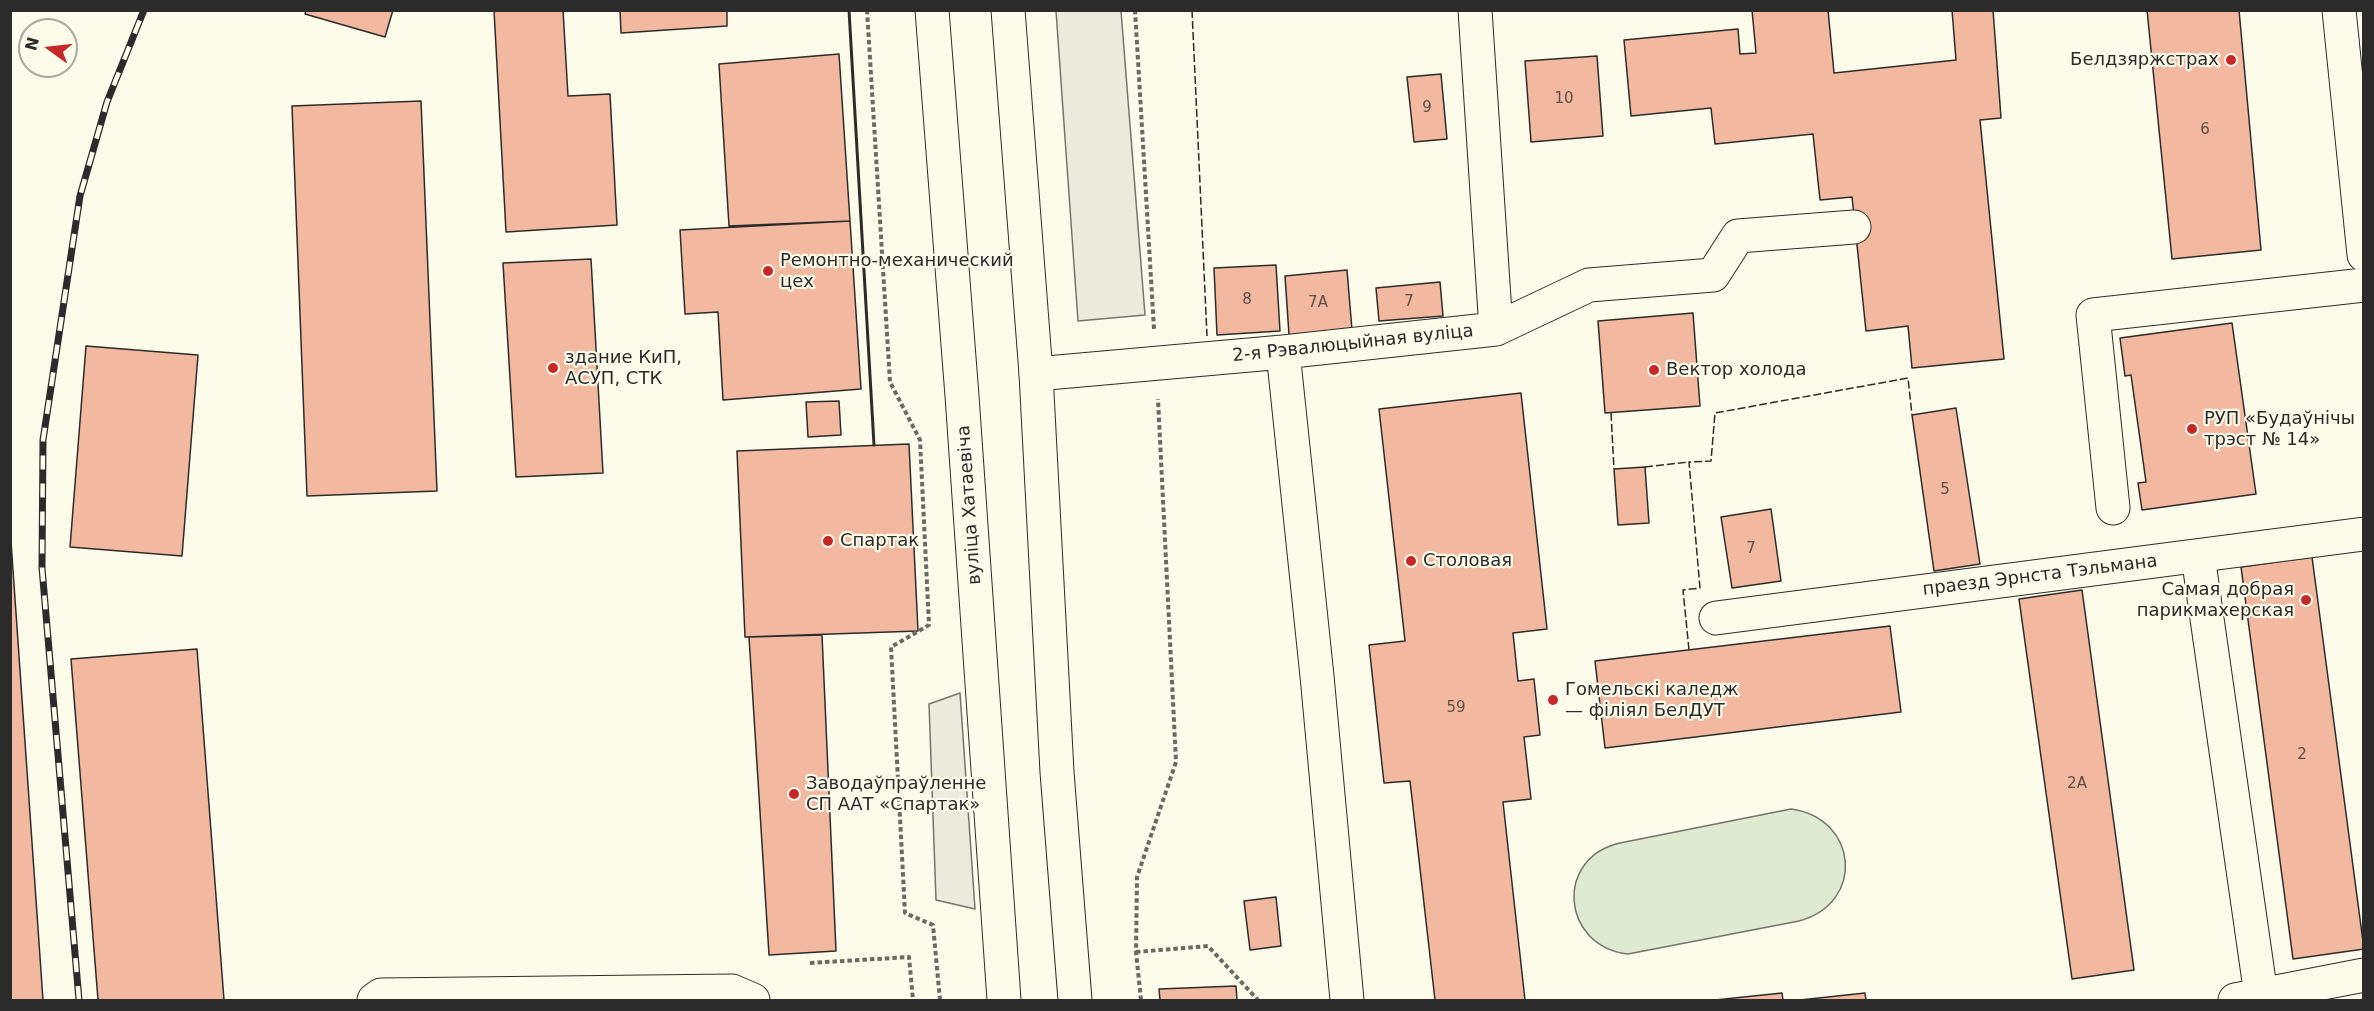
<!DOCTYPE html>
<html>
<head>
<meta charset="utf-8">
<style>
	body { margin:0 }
	#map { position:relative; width:2374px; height:1011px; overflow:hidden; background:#fdfbea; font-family:"DejaVu Sans",sans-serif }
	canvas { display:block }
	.frame { position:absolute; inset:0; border:12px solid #2b2b2b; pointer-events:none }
	.north { position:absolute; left:18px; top:18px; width:60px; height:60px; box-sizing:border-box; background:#fdfbea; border:2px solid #a9a89e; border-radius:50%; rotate:285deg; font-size:16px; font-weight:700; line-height:24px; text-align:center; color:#2b2b2b }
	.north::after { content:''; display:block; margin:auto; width:21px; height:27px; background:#c62828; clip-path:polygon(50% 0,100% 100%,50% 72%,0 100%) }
</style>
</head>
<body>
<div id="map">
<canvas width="2374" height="1011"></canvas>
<div class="frame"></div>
<div class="north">N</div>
</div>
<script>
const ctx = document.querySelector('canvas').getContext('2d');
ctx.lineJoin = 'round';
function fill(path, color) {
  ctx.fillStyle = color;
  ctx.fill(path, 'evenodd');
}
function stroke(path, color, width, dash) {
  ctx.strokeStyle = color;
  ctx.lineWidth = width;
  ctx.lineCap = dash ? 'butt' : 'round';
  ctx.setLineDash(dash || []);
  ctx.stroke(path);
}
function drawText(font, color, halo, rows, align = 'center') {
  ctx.font = font + ' "DejaVu Sans",sans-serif';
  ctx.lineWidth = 4.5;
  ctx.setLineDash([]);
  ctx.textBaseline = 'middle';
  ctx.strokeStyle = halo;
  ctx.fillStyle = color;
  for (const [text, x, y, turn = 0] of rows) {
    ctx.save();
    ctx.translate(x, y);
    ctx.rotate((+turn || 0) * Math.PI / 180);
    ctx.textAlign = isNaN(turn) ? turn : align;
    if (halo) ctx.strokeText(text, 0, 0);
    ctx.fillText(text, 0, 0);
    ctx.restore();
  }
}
const green = new Path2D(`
	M1791 809C1858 818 1866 903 1799 921L1628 954C1561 946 1554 858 1620 843Z`);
const parking = new Path2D(`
	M1056 11H1121L1145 315 1078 321Z
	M960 693 975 909 936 900 929 704Z`);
const building = new Path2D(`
	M306 10H393L385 37 305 14Z
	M494 10H563L568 96 610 94 617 225 506 232Z
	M620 10H727V26L621 33Z
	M1752 10H1828L1834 73 1956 60 1952 10H1993L2001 118 1980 120 2004 359 1912 368 1908 326 1866 331 1852 197 1820 200 1813 134 1715 144 1711 108 1631 116 1624 40 1738 29 1740 54 1756 53Z
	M2147 10H2239L2261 250 2172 259Z
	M839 54 850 221 729 226 719 64Z
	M1597 56 1603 136 1531 142 1525 61Z
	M1441 74 1447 139 1414 142 1407 77Z
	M421 101 437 491 307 496 292 106Z
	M850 221 861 389 723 400 718 312 685 314 680 230Z
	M591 259 603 473 516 477 503 263Z
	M1276 265 1280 331 1217 335 1214 268Z
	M1347 270 1352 330 1289 335 1285 276Z
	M1440 282 1443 316 1379 321 1376 288Z
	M1693 313 1700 406 1605 413 1598 321Z
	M2232 323 2256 494 2142 510 2138 483 2146 482 2131 375 2125 376 2120 338Z
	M86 346 198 355 182 556 70 547Z
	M1521 393 1547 629 1513 633 1518 681 1534 679 1540 735 1524 737 1531 799 1503 802 1525 1000H1435L1410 781 1384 783 1369 645 1405 641 1379 409Z
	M839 401 841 435 808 437 806 402Z
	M1956 408 1980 564 1934 571 1912 415Z
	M909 444 918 631 745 637 737 451Z
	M1645 467 1649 523 1618 525 1614 469Z
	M1771 509 1781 581 1732 588 1721 517Z
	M10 527 43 1000H10Z
	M2312 557 2364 949 2293 959 2241 567Z
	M2082 590 2134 970 2072 979 2019 599Z
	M1890 626 1901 712 1605 748 1595 661Z
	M822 635 836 951 769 955 749 637Z
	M197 649 224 1000H98L71 659Z
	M1276 897 1281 946 1250 950 1244 901Z
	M1236 986 1237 1000H1160L1159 989Z
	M1782 993 1783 1000H1715Z
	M1865 993 1866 1000H1800Z`);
const path = new Path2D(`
	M867 10 890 382 920 440 929 625 891 647 905 913 933 925 940 1000
	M1135 10 1154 329
	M1136 952 1208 946 1258 1000
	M810 963 909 957 913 1000
	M1141 1000 1136 952 1137 877 1176 762 1158 399`);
const minor = new Path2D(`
	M1475 10 1496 329
	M2339 10 2364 255
	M1283 352 1317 676 1347 1000
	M1036 374 1283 352 1496 329 1589 285 1713 275 1738 236 1854 227
	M2113 508 2093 315 2364 285
	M2198 556 2261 995
	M1716 618 2364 534
	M374 1000 381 995 732 991 753 1000
	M2235 1000 2364 975`);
const major = new Path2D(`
	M932 10 962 396 1004 1000
	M1008 10 1036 374 1057 772 1075 1000`);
const rail = new Path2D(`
	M79 1000 42 568 43 440 80 196 107 102 144 10`);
const fence = new Path2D(`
	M1192 10 1207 336
	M1611 413 1614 469
	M1645 467 1689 462
	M1689 650 1683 590 1700 588 1689 462 1711 461 1715 413 1908 378 1912 415`);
const wall = new Path2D(`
	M849 10 874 445`);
const markers = [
	[2231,60,6,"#c62828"],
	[768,271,6,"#c62828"],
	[553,368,6,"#c62828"],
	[1654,370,6,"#c62828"],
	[2192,429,6,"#c62828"],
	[828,541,6,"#c62828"],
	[1411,561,6,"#c62828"],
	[2306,600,6,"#c62828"],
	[1553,700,6,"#c62828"],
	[794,794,6,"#c62828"]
];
const numberNames = [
	["10",1564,99],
	["9",1427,108],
	["6",2205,130],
	["8",1247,300],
	["7",1409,302],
	["7А",1318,303],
	["5",1945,490],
	["7",1751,549],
	["59",1456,708],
	["2",2302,755],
	["2А",2077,784]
];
const poiNames = [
	["Белдзяржстрах",2219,60,"right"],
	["Ремонтно-механический",780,261],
	["цех",780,282],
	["здание КиП,",565,358],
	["АСУП, СТК",565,379],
	["Вектор холода",1666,370],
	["РУП «Будаўнічы",2204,419],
	["трэст № 14»",2204,440],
	["Спартак",840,541],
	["Столовая",1423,561],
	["Самая добрая",2294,590,"right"],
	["парикмахерская",2294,611,"right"],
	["Гомельскі каледж",1565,690],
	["— філіял БелДУТ",1565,711],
	["Заводаўпраўленне",806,784],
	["СП ААТ «Спартак»",806,805]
];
const streetNames = [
	["2-я Рэвалюцыйная вуліца",1353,344,-6],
	["вуліца Хатаевіча",970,505,-94],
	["праезд Эрнста Тэльмана",2040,576,-7]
];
fill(green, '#deebd1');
stroke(green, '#74746e', 1.5);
fill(parking, '#eceadb');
stroke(parking, '#74746e', 1.5);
fill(building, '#f2b8a0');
stroke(building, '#2b2b2b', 1.5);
stroke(minor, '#2b2b2b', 35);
stroke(major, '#2b2b2b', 35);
stroke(path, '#6a6964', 4, [4.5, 3]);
stroke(minor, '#fdfbea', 33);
stroke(major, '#fdfbea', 33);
stroke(rail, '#2b2b2b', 7);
stroke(rail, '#fdfbea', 4.5, [14]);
stroke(fence, '#2b2b2b', 1.5, [8, 3]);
stroke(wall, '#2b2b2b', 3);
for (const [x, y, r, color] of markers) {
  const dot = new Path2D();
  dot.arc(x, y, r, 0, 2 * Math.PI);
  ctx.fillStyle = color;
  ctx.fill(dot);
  stroke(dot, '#fdfbea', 2);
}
drawText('15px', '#5d4e48', null, numberNames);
drawText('18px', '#2b2b2b', '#fdfbea', poiNames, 'left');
drawText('18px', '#2b2b2b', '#fdfbea', streetNames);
</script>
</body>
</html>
